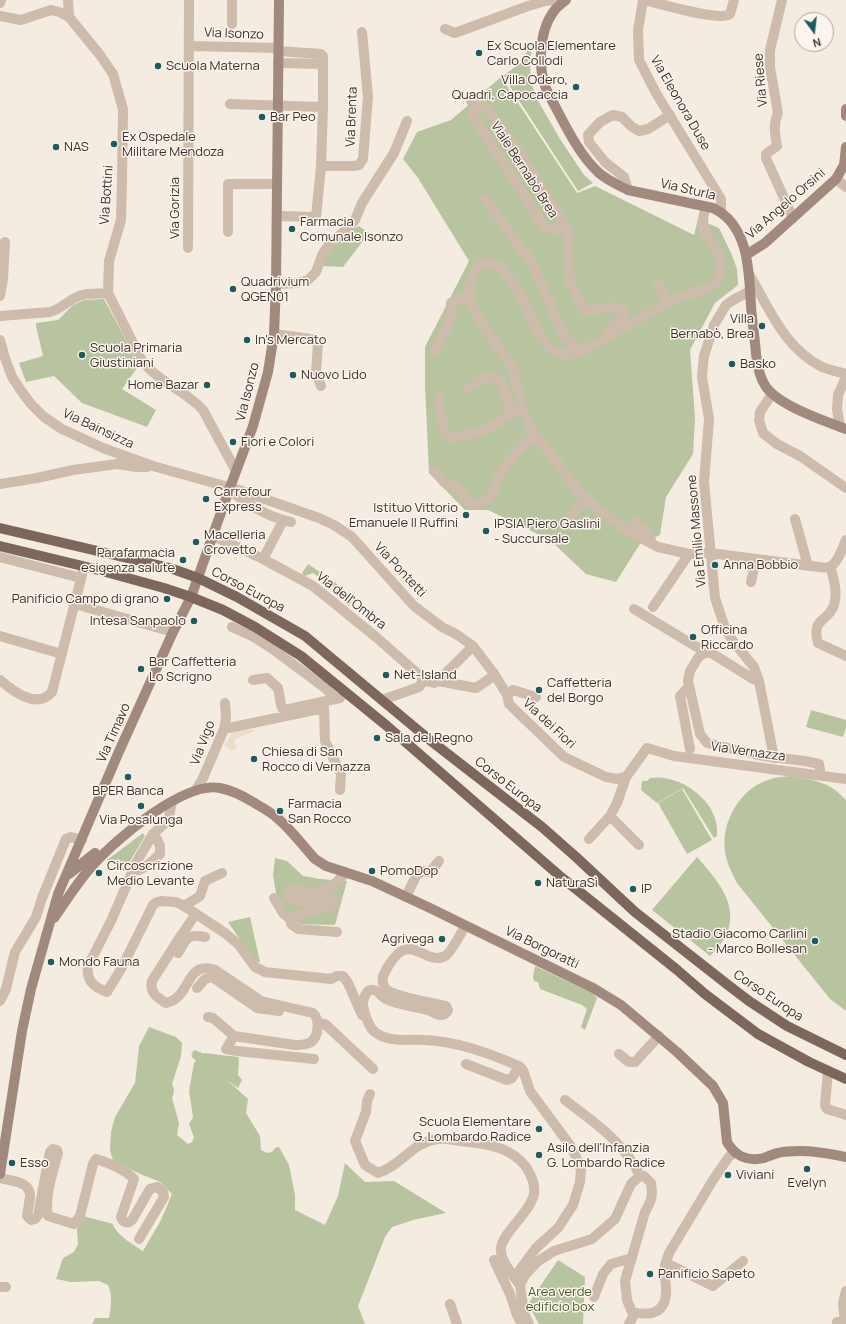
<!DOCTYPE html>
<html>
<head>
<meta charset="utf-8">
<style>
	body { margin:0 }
	#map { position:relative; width:846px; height:1324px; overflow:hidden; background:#f4ebe1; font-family:Manrope,sans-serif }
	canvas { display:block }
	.north { position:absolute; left:794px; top:12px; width:40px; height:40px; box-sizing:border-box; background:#fbf5ee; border:1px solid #aea6a0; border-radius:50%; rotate:165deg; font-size:11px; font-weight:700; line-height:16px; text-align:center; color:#3b302b }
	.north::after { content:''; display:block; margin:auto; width:14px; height:18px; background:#1f5a5e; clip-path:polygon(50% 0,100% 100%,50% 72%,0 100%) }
</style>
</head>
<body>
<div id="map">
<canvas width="846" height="1324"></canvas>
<div class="north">N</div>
</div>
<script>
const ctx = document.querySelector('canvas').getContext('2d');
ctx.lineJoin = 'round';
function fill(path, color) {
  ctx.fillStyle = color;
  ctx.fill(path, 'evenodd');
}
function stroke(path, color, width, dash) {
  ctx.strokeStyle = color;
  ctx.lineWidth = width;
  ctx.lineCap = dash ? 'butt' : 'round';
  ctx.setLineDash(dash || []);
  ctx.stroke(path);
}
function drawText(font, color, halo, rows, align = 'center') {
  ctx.font = font + ' Manrope,sans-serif';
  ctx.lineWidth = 3;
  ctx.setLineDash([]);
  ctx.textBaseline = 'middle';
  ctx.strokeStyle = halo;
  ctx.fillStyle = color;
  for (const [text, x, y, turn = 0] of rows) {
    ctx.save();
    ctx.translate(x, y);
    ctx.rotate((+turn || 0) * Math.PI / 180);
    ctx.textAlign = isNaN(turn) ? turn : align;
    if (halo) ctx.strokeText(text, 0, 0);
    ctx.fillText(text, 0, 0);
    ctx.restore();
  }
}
const green = new Path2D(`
	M529 46 532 48 530 62 531 82 537 99 560 139 584 175 593 183 578 191 503 76 523 61Z
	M501 77 577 193 595 186 694 235 698 219 719 228 732 255 737 269 738 285 715 303 690 350 695 418 693 454 666 497 660 535 640 544 616 582 586 574 550 540 488 510H465L429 473 425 386V347L469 261 418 178 403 159 417 132 451 120Z
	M359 226 369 233 343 267 321 266C331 248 340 236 359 226Z
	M104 299 139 365 122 389 156 410 147 427 82 403 54 376 26 382 19 363 43 356 36 326V323L58 320 73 305 84 300Z
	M308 564 332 580 354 598 349 606 344 602V595L313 573 305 576 302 573Z
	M811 710 846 720V727L843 737 806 727Z
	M789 776C813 780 829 781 846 800V1011L830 999 737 883C732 873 726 862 725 851 721 821 741 787 771 779 777 777 783 777 789 776Z
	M650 778C680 773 721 802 717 836L714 838 683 788 657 803 641 790 642 781H647Z
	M682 789 712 840 687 854 658 803Z
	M143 833 145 836 124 871 107 860Z
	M697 857C718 881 744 909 722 942 719 947 714 952 710 956L652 910Z
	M275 858 287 861 303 876 320 879 347 881 335 925 300 924 290 917 277 899 273 875Z
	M250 917 260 962H255L228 922Z
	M535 966 592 993 597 998 585 1030 581 1027 587 1009 582 1005 540 989 538 982 534 981 533 977Z
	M149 1027 176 1037 182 1043 181 1056 172 1084C175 1089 174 1094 172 1098L179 1123 177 1135 188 1144 192 1142 194 1137 189 1124 193 1117 189 1091 194 1063 196 1061 191 1056 193 1054 191 1053 195 1050 204 1054V1053L238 1057 239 1059 238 1075 242 1080 238 1088 227 1080 248 1099 246 1113 260 1136 261 1150 267 1153 272 1152 275 1148 279 1147 289 1165 295 1195V1210L325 1225 338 1196 345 1163 365 1182 394 1181 446 1213 413 1220 392 1227 385 1237 358 1306 365 1324H92L95 1318H109C111 1307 113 1295 108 1285L99 1281 71 1282 56 1279 63 1258 74 1252 78 1244 77 1229 83 1216 113 1224C115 1234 135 1246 143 1251L161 1220 172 1194 160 1182 138 1173 113 1161 110 1150 111 1132 115 1117 135 1083 139 1046Z
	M558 1260 585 1277 583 1324H539L528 1304Z`);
const plaza = new Path2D(`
	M253 729 254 731 234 740 237 747 232 750 224 746 233 732Z`);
const street = new Path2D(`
	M68 0 69 17
	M643 0 638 30 639 60 656 93 721 199V212
	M643 0C661 3 717 22 730 14L734 0
	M782 0 770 50V67L778 113C773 124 775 135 777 146L766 154V158L793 218
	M0 3 1 0
	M0 16 21 20 51 10 59 12 69 17 100 55 113 74 123 109 122 180 121 220 109 261 108 293 141 359C157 382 185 390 203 410L236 471
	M232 24V0
	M445 29 455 33 528 6 545 1 562 0
	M189 46 278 48
	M278 51 321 54 323 56V64
	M471 101 475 107 485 106 519 152 568 231 570 281 584 311 612 307 622 310 623 319 607 331V336
	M230 104 323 107V64L278 63
	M475 107 472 114 545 228 568 231
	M321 166H353L359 165 363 159 368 97 362 32
	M836 179 846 187
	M628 190 624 177 605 162 589 142 588 135 600 122 613 115 622 117 631 126 639 131 648 129 670 115
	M485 199 532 263 564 336 581 352
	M706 207C694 240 722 242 720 266 720 273 720 279 715 283 709 289 700 290 692 293 685 295 677 299 670 302 640 317 611 336 581 352L567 355 553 351 547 345 538 332 522 298 513 283 501 268 495 265 488 263 481 264 476 269 472 277 469 291 470 303 484 327 513 368 522 408 527 420 535 435 555 459 577 490 600 511 626 530 658 547 689 554 710 553 819 567C822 567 826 568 829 567 837 565 843 547 846 540
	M277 216 316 217 321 166 323 107
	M228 232V184H277
	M188 248 189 0
	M749 274C769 308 784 348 822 367 830 370 838 372 846 374
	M276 284 297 283 308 280 316 272 323 253 329 245 348 228 355 220 362 203 394 153 407 121
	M658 284 668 303
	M750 291 733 300 726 305 714 325 704 356 702 377 709 419 704 482 715 598 725 628 732 640 754 667 759 681 774 758
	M0 296 3 279 5 242
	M0 316 50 312C62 309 70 298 82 295 89 293 100 294 108 293
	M274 334 311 339 318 344 316 372 321 386
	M0 340 5 358 12 377 22 392 31 404 44 417 62 429 103 448 153 466 239 490 319 518 334 525 352 537 414 606 442 627 456 634 473 646 495 675 507 695 509 704 564 757 606 777 617 779 626 777
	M434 352 450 321 451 303 459 298 470 303
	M467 389C474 385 485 376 493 377 505 379 508 404 511 413
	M772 394 760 412 759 420 763 433 777 444 800 456 846 488
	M439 397 438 401 445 433 449 438C462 436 474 434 486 429 499 423 509 414 522 408
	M840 427 837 409 838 395 846 377
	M434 470 444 482 455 487 463 495 469 504C476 504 484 503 489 498 495 492 495 482 499 475 509 459 521 447 535 435
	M0 484 37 478 73 470 117 464 137 467H147
	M229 490C248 504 267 517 291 522
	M795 519 808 566
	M635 522C641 528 652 534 651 543
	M565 525 585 498
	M213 536 263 559 313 586 376 637 426 681 434 683 438 681 473 646
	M0 557 81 578
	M263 559 283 521
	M830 567C834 578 838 592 834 605 828 623 811 617 818 643L846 656
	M751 582 756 559
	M75 604 173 632
	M653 607 689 554
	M634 609 705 652
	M232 627 254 637 274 650 325 688 336 699
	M0 636 62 654
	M0 680C13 691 37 710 52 692L84 567
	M253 680 267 678 278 688 281 705 283 709H289L340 698
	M438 681 476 688 495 675
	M759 681 753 679 713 654 705 652 698 658 690 671 688 681 700 734 707 743 763 756 805 761 819 764 820 769 819 775
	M689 686 680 696 690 749
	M507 695 513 690 536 697
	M382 700 419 687 422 683V678
	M224 729 324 708 325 741 341 774 340 790
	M196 790 203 778 224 729 226 718 225 703
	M172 802 169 817 164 824 153 834 137 861 111 921 88 966C86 981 94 987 107 992L121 969 153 905 157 902 161 901 176 902 184 906 225 933 239 945 255 967 265 972 331 979 337 976H343L348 983 362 1015
	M610 816 639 845
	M589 839 610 816 617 803 626 777 647 748 674 756 846 779
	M133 871C145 870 151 862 160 854V846L157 839
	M406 897 416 876 423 871 430 872 439 861
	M274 898 283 913 291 920
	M184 906 200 896 205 881 222 873
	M196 914 182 934 152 981C149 993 158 998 166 1003 192 998 184 960 215 970L261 1001 313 1013C320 1020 319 1036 311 1042 306 1045 301 1045 295 1045L234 1036 213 1018 208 1017
	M465 926C461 933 451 953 445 956 423 968 409 922 383 976 382 980 383 987 387 990 396 997 433 1003 446 1006L448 1010C446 1013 445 1015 441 1015 437 1015 431 1011 427 1010 414 1006 398 1005 386 999 382 997 378 991 374 990 366 988 363 999 363 1005 364 1013 369 1028 375 1032 388 1043 408 1039 423 1040 457 1041 488 1053 519 1066L523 1070 530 1091 572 1148 581 1169 580 1182 573 1205 558 1228 536 1248 519 1271 520 1285
	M337 932 298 929 291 924V920L297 915 334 905 335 900 329 897 320 901 308 902 292 900 289 897V893L295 890C300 890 305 893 310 893 324 893 339 883 345 872
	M178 953C187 939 186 933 205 937
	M197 988 205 979 212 977 257 1008 279 1011
	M0 1001 6 989 15 952 36 917 42 898 66 839 71 837 82 840
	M318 1023 325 1024 373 1069
	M234 1036 226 1049 237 1051 314 1059
	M619 1054 629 1062H635L659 1036
	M466 1064 507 1080 512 1078 519 1066
	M828 1071 825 1105 827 1109 846 1115
	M370 1094 367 1101 366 1112 355 1141 365 1165 378 1173C401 1166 412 1142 438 1139 444 1138 452 1140 459 1141 485 1143 517 1147 530 1174 533 1180 535 1187 534 1194 530 1213 503 1232 501 1248 499 1259 514 1277 520 1285
	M565 1100C594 1122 625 1143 640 1176
	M0 1178C11 1181 31 1181 30 1197 29 1203 28 1210 27 1216L31 1220 35 1219 38 1215 50 1152 53 1149 57 1150 58 1153C53 1172 44 1197 48 1216L74 1224 80 1216 93 1164 96 1159C107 1162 127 1171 134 1179L121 1217C123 1223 128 1224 132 1220L150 1189 157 1187 163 1192 164 1197 139 1239
	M494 1260 510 1294 517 1315 522 1324
	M666 1263 713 1286 743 1261
	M0 1287H6
	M594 1297 603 1274 611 1264 632 1258
	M450 1304 457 1324
	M837 1322V1324
	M529 1324 524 1313 520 1285 525 1275 537 1262 554 1251 592 1239 615 1219 631 1184 640 1176H644L651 1183C653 1196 652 1200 645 1212L625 1281 627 1300 632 1312C649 1316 665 1314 666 1293 667 1284 663 1274 665 1265 666 1261 668 1257 669 1253L713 1180 728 1158 734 1152
	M629 1324 635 1313
	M845 1324 843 1303 846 1291`);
const secondary = new Path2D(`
	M566 0C562 3 557 7 554 11 538 32 537 73 549 95 563 120 577 153 599 173 607 180 618 185 628 190L713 208C749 225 749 271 751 306 752 322 755 338 756 354 758 366 759 377 766 387 780 406 824 421 846 429
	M846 109V116
	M746 255 765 243 836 179 844 165 846 147
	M69 874 95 853
	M54 918C67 900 78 881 93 865 116 839 184 781 220 788 231 790 243 796 253 802 261 807 269 811 276 817 291 829 302 845 315 859L326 866 372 881 430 908 593 988 621 1005 677 1052 713 1086 723 1103 727 1142C735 1156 748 1162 764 1158 769 1156 773 1154 778 1153 785 1151 793 1151 800 1151 816 1151 831 1154 846 1157
	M0 1174 22 1031 31 989 58 894 117 756 173 632 191 597 229 490 253 426 268 372 274 334 276 284 279 0`);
const primary = new Path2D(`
	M0 528 170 568 198 578 237 597 305 636 431 741 542 827 576 857 635 912 728 985 749 1001 787 1026 846 1055
	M0 546 95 569 164 588 191 597 223 610 255 627 301 656 387 726 561 877 676 969 705 994 758 1034 809 1062 846 1079`);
const markers = [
	[479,53,4,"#1f5a5e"],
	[158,66,4,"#1f5a5e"],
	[576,87,4,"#1f5a5e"],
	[262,117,4,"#1f5a5e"],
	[114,144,4,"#1f5a5e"],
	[56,147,4,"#1f5a5e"],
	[292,229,4,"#1f5a5e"],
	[233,289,4,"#1f5a5e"],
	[762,326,4,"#1f5a5e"],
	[247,340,4,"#1f5a5e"],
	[82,355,4,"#1f5a5e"],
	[732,364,4,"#1f5a5e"],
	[293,375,4,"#1f5a5e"],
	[207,385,4,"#1f5a5e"],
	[233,442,4,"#1f5a5e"],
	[206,499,4,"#1f5a5e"],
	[466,515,4,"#1f5a5e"],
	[486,531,4,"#1f5a5e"],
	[196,542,4,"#1f5a5e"],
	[183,560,4,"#1f5a5e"],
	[715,565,4,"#1f5a5e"],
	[167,599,4,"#1f5a5e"],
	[194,621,4,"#1f5a5e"],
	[693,637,4,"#1f5a5e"],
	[141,669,4,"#1f5a5e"],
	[386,675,4,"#1f5a5e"],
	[539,690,4,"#1f5a5e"],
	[377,738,4,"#1f5a5e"],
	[254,759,4,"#1f5a5e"],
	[128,777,4,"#1f5a5e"],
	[141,806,4,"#1f5a5e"],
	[280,811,4,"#1f5a5e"],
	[372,871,4,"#1f5a5e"],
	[99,873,4,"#1f5a5e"],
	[538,883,4,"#1f5a5e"],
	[633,889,4,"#1f5a5e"],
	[442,939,4,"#1f5a5e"],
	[815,941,4,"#1f5a5e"],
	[51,962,4,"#1f5a5e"],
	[539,1129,4,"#1f5a5e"],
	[539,1155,4,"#1f5a5e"],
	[12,1163,4,"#1f5a5e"],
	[807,1169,4,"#1f5a5e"],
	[728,1175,4,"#1f5a5e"],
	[650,1274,4,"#1f5a5e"]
];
const streetNames = [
	["Via Isonzo",234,34,2],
	["Via Riese",761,80,-95],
	["Via Eleonora Duse",680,103,60],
	["Via Brenta",352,117,-88],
	["Viale Bernabò Brea",524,170,57],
	["Via Sturla",688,190,13],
	["Via Bottini",107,195,-86],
	["Via Angelo Orsini",786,204,-41],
	["Via Gorizia",175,208,-90],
	["Via Isonzo",248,392,-76],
	["Via Bainsizza",98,429,25],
	["Via Emilio Massone",697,531,-95],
	["Via Pontetti",400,570,47],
	["Corso Europa",248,590,28],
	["Via dell'Ombra",351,601,38],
	["Via dei Fiori",549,724,43],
	["Via Timavo",114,733,-66],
	["Via Vigo",203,743,-69],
	["Via Vernazza",748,752,8],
	["Corso Europa",508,785,38],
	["Via Borgoratti",542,948,26],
	["Corso Europa",768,996,34]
];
const poiNames = [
	["Ex Scuola Elementare",487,46],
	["Carlo Collodi",487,61],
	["Scuola Materna",166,66],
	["Villa Odero,",568,80,"right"],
	["Quadri, Capocaccia",568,95,"right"],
	["Bar Peo",270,117],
	["Ex Ospedale",122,137],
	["Militare Mendoza",122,152],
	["NAS",64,147],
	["Farmacia",300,222],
	["Comunale Isonzo",300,237],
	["Quadrivium",241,282],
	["QGEN01",241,297],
	["Villa",754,319,"right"],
	["Bernabò, Brea",754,334,"right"],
	["In's Mercato",255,340],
	["Scuola Primaria",90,348],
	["Giustiniani",90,363],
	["Basko",740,364],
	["Nuovo Lido",301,375],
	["Home Bazar",199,385,"right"],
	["Fiori e Colori",241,442],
	["Carrefour",214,492],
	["Express",214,507],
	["Istituo Vittorio",458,508,"right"],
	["Emanuele II Ruffini",458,523,"right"],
	["IPSIA Piero Gaslini",494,524],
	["- Succursale",494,539],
	["Macelleria",204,535],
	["Crovetto",204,550],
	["Parafarmacia",175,553,"right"],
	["esigenza salute",175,568,"right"],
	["Anna Bobbio",723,565],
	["Panificio Campo di grano",159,599,"right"],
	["Intesa Sanpaolo",186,621,"right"],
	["Officina",701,630],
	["Riccardo",701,645],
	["Bar Caffetteria",149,662],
	["Lo Scrigno",149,677],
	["Net-Island",394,675],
	["Caffetteria",547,683],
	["del Borgo",547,698],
	["Sala del Regno",385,738],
	["Chiesa di San",262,752],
	["Rocco di Vernazza",262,767],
	["BPER Banca",128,791,"center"],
	["Farmacia",288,804],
	["San Rocco",288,819],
	["Via Posalunga",141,820,"center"],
	["Circoscrizione",107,866],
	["Medio Levante",107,881],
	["PomoDop",380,871],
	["NaturaSì",546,883],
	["IP",641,889],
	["Stadio Giacomo Carlini",807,934,"right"],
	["- Marco Bollesan",807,949,"right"],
	["Agrivega",434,939,"right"],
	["Mondo Fauna",59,962],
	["Scuola Elementare",531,1122,"right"],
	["G. Lombardo Radice",531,1137,"right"],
	["Asilo dell'Infanzia",547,1148],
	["G. Lombardo Radice",547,1163],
	["Esso",20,1163],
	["Viviani",736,1175],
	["Evelyn",807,1183,"center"],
	["Panificio Sapeto",658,1274]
];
const parkNames = [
	["Area verde",560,1292],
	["edificio box",560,1307]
];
fill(green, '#b8c4a0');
fill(plaza, '#ecdcc8');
stroke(street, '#cdbbac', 10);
stroke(secondary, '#a18a7d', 10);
stroke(primary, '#7d675c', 10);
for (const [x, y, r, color] of markers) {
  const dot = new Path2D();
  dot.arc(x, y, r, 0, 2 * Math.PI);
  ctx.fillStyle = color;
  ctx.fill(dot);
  stroke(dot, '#fbf5ee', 1.5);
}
drawText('13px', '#3b302b', '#fbf5ee', streetNames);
drawText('13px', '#3b302b', '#fbf5ee', poiNames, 'left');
drawText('13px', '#4a5a2e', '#fbf5ee', parkNames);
</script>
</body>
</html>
